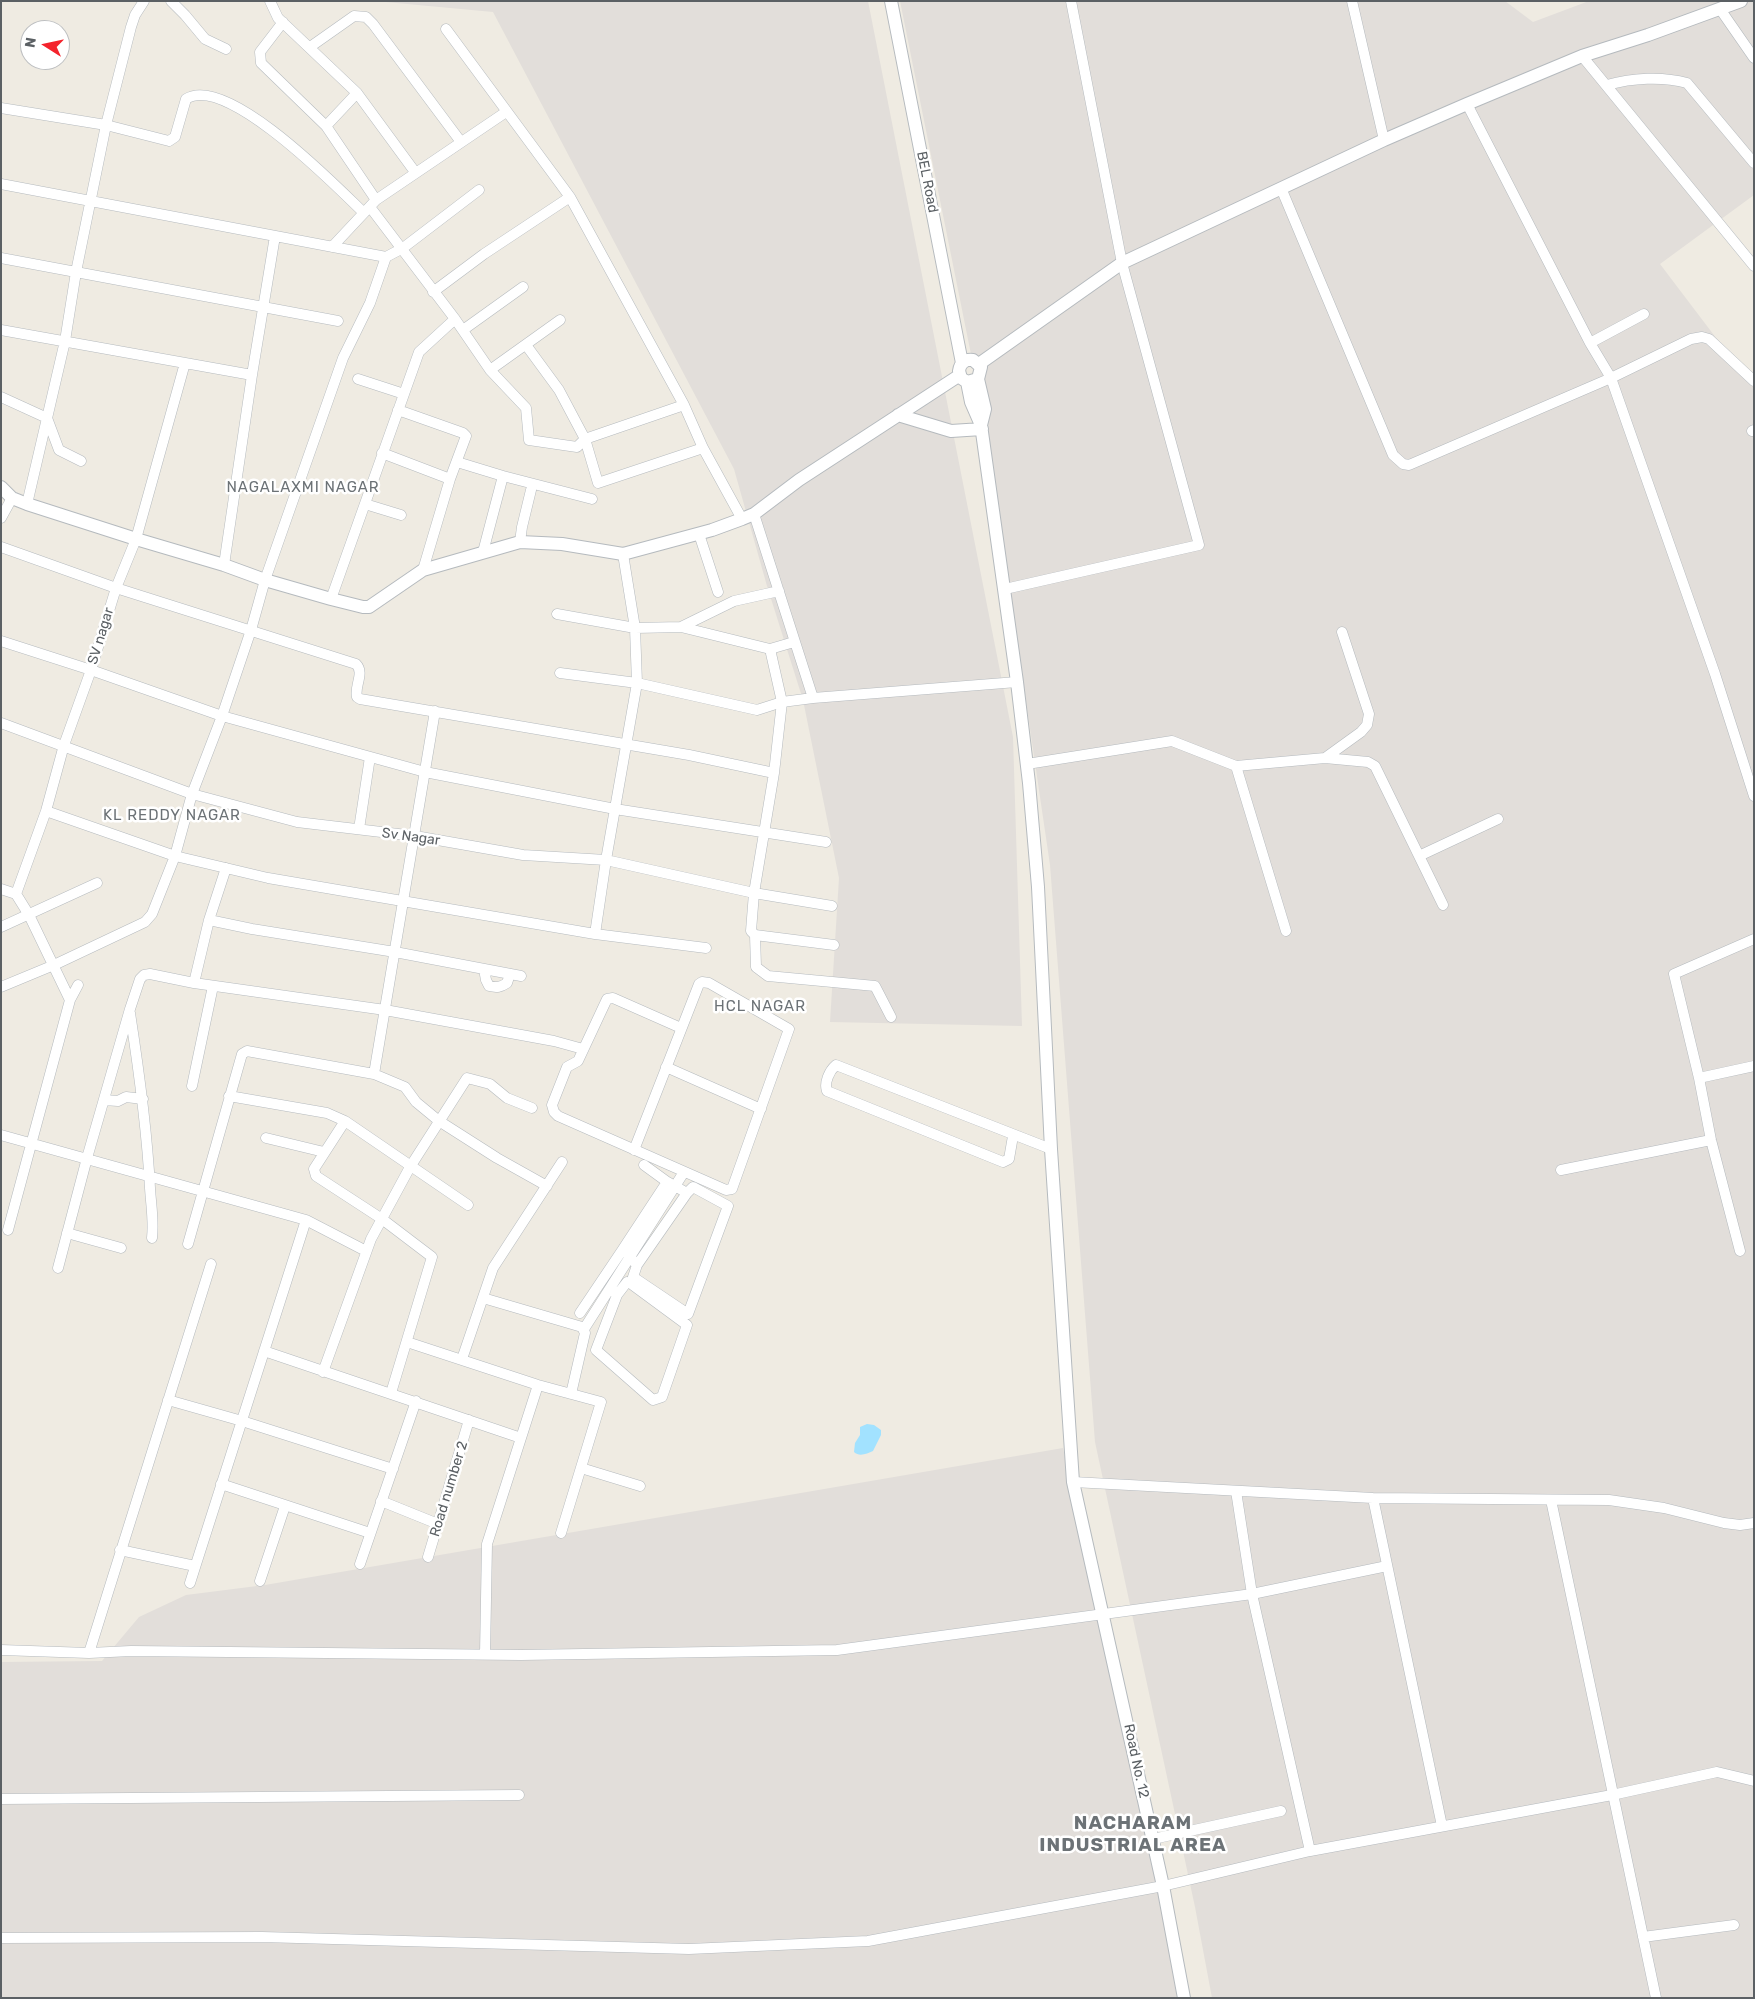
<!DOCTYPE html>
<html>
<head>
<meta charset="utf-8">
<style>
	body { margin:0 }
	#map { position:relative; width:1755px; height:1999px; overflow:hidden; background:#efebe2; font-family:Rubik,sans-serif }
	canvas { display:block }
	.frame { position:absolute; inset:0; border:2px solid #5b6064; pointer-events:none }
	.north { position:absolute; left:20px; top:20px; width:50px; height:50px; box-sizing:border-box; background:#fff; border:1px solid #bdbfc1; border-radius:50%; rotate:280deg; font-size:14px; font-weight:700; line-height:20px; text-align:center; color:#5b6064 }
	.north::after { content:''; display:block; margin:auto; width:18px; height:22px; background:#f4232c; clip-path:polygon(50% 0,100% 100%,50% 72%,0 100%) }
</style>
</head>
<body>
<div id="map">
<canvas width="1755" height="1999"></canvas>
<div class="frame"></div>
<div class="north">N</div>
</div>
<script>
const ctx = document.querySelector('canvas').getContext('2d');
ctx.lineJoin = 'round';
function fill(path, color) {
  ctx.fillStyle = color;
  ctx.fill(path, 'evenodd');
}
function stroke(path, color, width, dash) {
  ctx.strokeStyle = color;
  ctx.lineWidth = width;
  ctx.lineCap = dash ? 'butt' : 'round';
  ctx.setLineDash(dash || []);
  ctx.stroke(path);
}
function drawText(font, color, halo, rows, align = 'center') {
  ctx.font = font + ' Rubik,sans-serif';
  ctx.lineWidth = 5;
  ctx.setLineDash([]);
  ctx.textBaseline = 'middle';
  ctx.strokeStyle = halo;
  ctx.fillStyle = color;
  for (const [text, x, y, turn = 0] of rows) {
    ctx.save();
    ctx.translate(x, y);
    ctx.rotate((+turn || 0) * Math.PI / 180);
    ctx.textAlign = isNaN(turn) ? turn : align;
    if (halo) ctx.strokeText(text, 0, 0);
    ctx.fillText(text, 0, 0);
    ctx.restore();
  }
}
const industrial = new Path2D(`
	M375 1H868L1013 737 1022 1026 830 1022 839 878 803 700 767 586 734 469 493 12Z
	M900 1H1505L1533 22 1589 1H1754V195L1660 264 1754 388V1998H1212L1195 1907 1095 1442 1050 865 986 429Z
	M1063 1448 1160 1888 1177 1998H1V1662L102 1661 139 1617 186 1595 265 1585Z`);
const water = new Path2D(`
	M867 1424 874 1425 881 1430V1435L873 1451C867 1454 859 1457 854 1452L855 1443 860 1435V1427Z`);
const minor = new Path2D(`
	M171 1 185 15 205 39 226 49
	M270 1 278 18 357 93 415 172
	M1352 1 1384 140
	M1720 9 1754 58
	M283 22 260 52 261 63 326 126 357 93
	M446 29 570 197 684 405 703 448 742 519
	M310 47 354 16 366 17 373 24 461 142
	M1582 56 1754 266
	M1607 85C1632 78 1662 76 1687 83L1754 163
	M1467 104 1590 343 1611 378 1715 674 1754 796
	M1 108 106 125 169 141 175 137 186 99C226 73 336 186 364 213
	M326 126 376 200
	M1 184 386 257
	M1281 188 1393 455 1403 464 1409 465 1611 378 1691 339 1702 337 1709 339 1754 381
	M370 207 455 319 490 370 526 408 529 440 577 447 585 439 684 405
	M332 247 376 200 506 112
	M1 258 338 321
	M433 292 484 254 570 197
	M1 330 252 375
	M463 330 523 287
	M1590 343 1644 314
	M526 345 559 390 585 439 598 483 703 448
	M490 370 560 320
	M358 379 404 394
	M1 397 47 418 59 450 81 461
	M398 410 463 433 466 436 450 479 423 570
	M1752 431 1754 430
	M382 453 450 479
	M457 462 503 476
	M27 504 65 341 76 272 106 125 131 27 135 15 144 1
	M365 504 401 515
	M754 514 813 698 1017 682
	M1 518 12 498
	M699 534 718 592
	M520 542 522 527 531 490
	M1 547 116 588 356 664C365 673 354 686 357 697L360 699 689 755 774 773
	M483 552 503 476 592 499
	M224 565 252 375 275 236
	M1005 589 1199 545 1122 263 1071 1
	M331 599 419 352 455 319
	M557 614 635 628 681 627 770 649 782 702 774 773 754 893 751 931 755 935 834 945
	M681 627 734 601 779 591
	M1 641 91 670 222 716 425 772 615 809 826 842
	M770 649 794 642
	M560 673 637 683 757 710 782 702 813 698
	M1 723 192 794 297 822 415 836 523 855 606 860 754 893 832 906
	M1325 758 1361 732 1367 725 1369 714 1342 632
	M1027 764 1172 741 1236 766 1325 758 1368 762 1375 766 1443 905
	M1236 766 1286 931
	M46 811 175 856 268 878 595 934 706 948
	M359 829 370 757
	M1419 856 1498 819
	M1 889 16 894 46 811 64 745 91 670 116 588 136 539 185 363
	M16 894 29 915 70 1000
	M209 920 252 929 395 952 521 976
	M1 927 97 883
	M595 934 606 860 637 683 635 628 623 554
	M755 935 756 967 768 976 875 986 891 1017
	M484 969 486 980 489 986C497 988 501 987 507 983L510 974
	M194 983 209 920 226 868
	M1 987 54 965 145 922 152 914 175 856 192 794 222 716 251 630 265 580 343 358 370 303 386 257 403 248 479 190
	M130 1013C139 1071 147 1129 150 1188 151 1205 154 1221 152 1238
	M666 1067 761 1109
	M374 1074 435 711
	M1699 1078 1754 1066
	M192 1086 213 986
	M229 1096 327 1113 345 1121 468 1205
	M104 1100 118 1101 126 1097 143 1099
	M345 1121 314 1169 316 1176 382 1219 432 1257 391 1393
	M1 1135 306 1220 366 1251
	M1013 1136 1009 1159 1003 1162 827 1091C824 1083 829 1071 836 1065L1051 1149
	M266 1138 324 1152
	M634 1150 699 984 702 982 709 983 789 1029 732 1189 726 1190 558 1116 554 1112 552 1105 567 1067 578 1061 607 999 613 998 681 1028
	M644 1165 666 1181 665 1185 623 1249 637 1265 687 1193 666 1181
	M1561 1170 1711 1140
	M8 1230 70 1000 78 985
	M67 1233 121 1248
	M188 1244 242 1054 247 1051 374 1074 405 1087 416 1102 439 1121 497 1158 547 1186
	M1740 1251 1711 1140 1699 1078 1674 974 1754 939
	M637 1265 633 1277 688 1314 728 1206 693 1187 687 1193
	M58 1268 87 1158 130 1009 140 979 144 975 150 974 194 983 385 1010 554 1041 583 1049
	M611 1288 617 1295 596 1350 653 1400 662 1397 687 1325 630 1283 627 1282 617 1295
	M483 1298 582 1327 585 1333 571 1394
	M580 1313 623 1249
	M584 1329 684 1172
	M407 1342 538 1385 601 1402 561 1533
	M264 1351 521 1438
	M462 1359 493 1268 562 1162
	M323 1372 371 1239 410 1167 467 1078 490 1084 507 1098 532 1108
	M168 1400 242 1421 393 1469
	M581 1468 640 1486
	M1073 1482 1373 1498 1609 1500 1664 1508 1724 1523 1740 1525 1754 1523
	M221 1484 370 1533
	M1236 1491 1252 1594 1310 1851
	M1373 1498 1442 1826
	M1551 1500 1656 1998
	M381 1501 438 1524
	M120 1550 195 1566
	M428 1557 469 1420
	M360 1564 416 1401
	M260 1581 285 1506
	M190 1583 306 1220
	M1 1650 89 1653 131 1651 521 1655 837 1650 1252 1594 1387 1566
	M89 1653 211 1264
	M485 1654 487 1544 538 1385
	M1 1799 519 1795
	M1153 1839 1281 1811
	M1643 1937 1734 1925
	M1 1938 262 1937 689 1949 868 1941 1163 1886 1310 1851 1612 1795 1717 1772 1754 1781`);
const tertiary = new Path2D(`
	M891 1 962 363
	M979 364 1122 263 1384 140 1467 104 1582 56 1648 35 1741 1
	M978 379 967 382 961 378 959 371C960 363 965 359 973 360L981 367 978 379 985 409 981 425
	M967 382 971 402 981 425 1017 682 1029 783 1038 887 1051 1149 1073 1482 1163 1886 1184 1998
	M898 415 951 431 982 429
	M1 487 12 498 27 504 136 539 224 565 265 580 331 599 363 607H369L423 570 520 542 562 544 623 554 712 530 742 519 754 514 799 480 960 375`);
const streetNames = [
	["BEL Road",927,182,79],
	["SV nagar",101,636,-73],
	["Sv Nagar",411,837,8],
	["Road number 2",449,1489,-73],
	["Road No. 12",1136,1761,78]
];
const neighbourhoodNames = [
	["NAGALAXMI NAGAR",303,488],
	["KL REDDY NAGAR",172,816],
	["HCL NAGAR",760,1007]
];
const districtNames = [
	["NACHARAM",1133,1824],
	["INDUSTRIAL AREA",1133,1846]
];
fill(industrial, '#e2deda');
fill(water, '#a2e2ff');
stroke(minor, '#b5babe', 11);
stroke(tertiary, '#b5babe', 14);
stroke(minor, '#fff', 10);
stroke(tertiary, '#fff', 12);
drawText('14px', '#5b6064', '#fff', streetNames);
ctx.letterSpacing = '1px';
drawText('15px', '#6c7276', '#fff', neighbourhoodNames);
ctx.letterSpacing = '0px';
ctx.letterSpacing = '1px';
drawText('bold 19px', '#6c7276', '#fff', districtNames);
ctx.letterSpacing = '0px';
</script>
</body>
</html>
